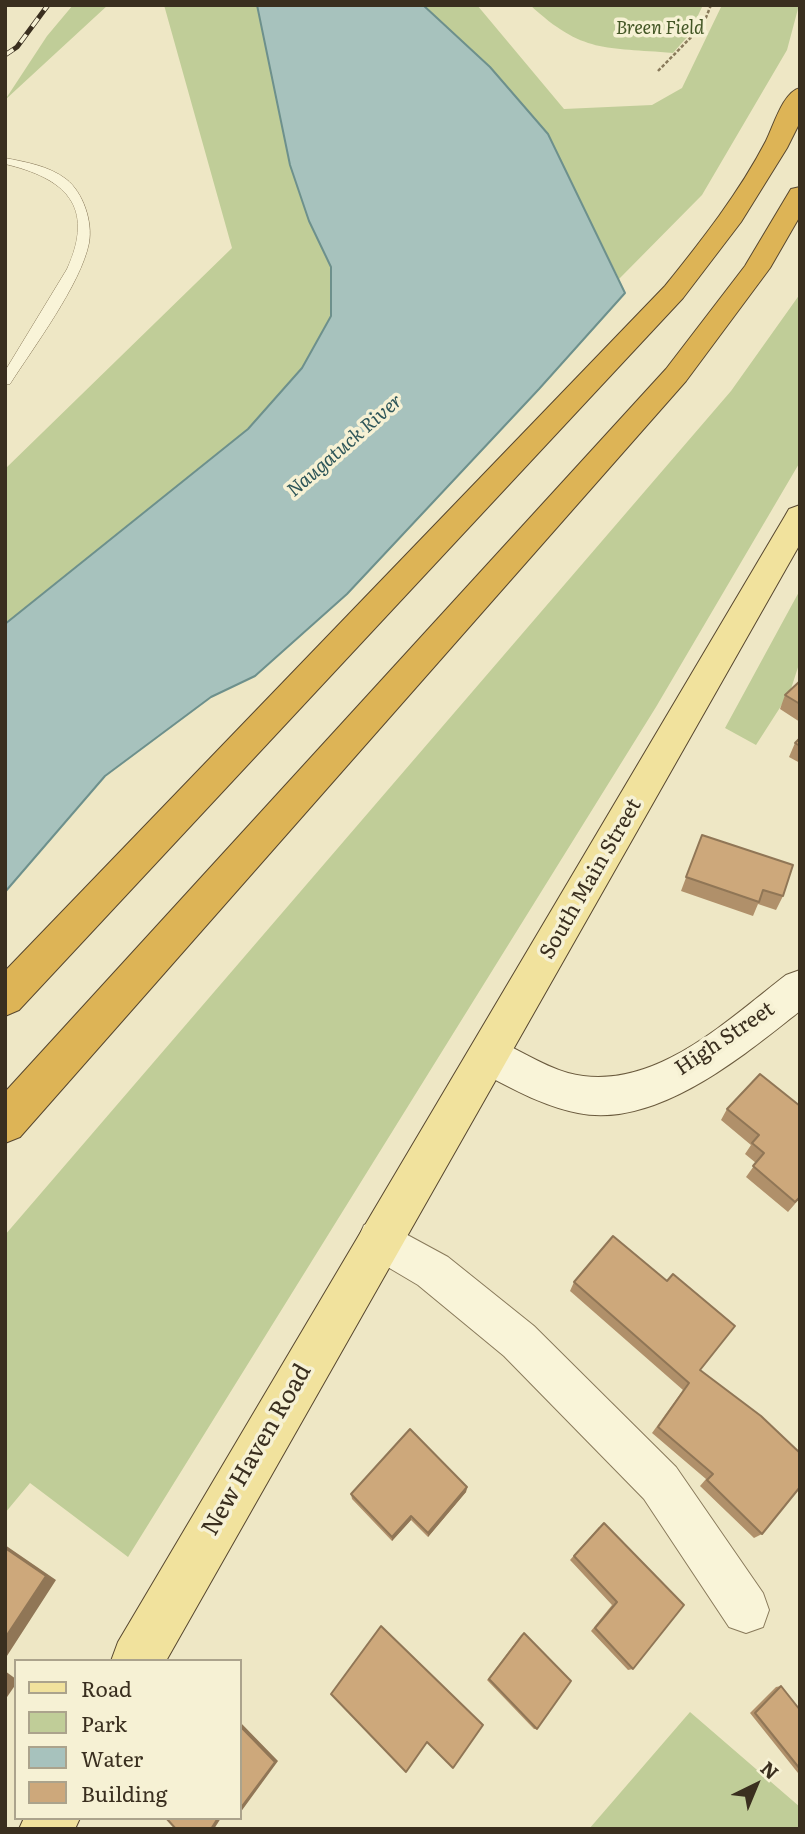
<!DOCTYPE html>
<html>
<head>
<meta charset="utf-8">
<style>
	body { margin:0 }
	#map { position:relative; width:805px; height:1834px; overflow:hidden; background:#eee7c5; font-family:Literata,serif }
	canvas { display:block }
	.frame { position:absolute; inset:0; border:7px solid #3a2f1f; pointer-events:none }
	.legend { position:absolute; left:14px; top:1659px; width:228px; height:161px; box-sizing:border-box; background:#f6f1d4; border:2px solid #aba38c; margin:0; padding:9px 12px; list-style:none; font-size:21px; color:#3a2f1f }
	.legend li { display:flex; align-items:center; gap:14px; height:35px }
	.legend b { width:35px; border:2px solid #aba38c }
	.north { position:absolute; left:721px; top:1750px; width:70px; height:70px; -webkit-text-stroke:5px #f6f1d4; paint-order:stroke; rotate:43deg; font-size:19px; font-weight:700; line-height:28px; text-align:center; color:#3a2f1f }
	.north::after { content:''; display:block; margin:auto; width:24px; height:32px; background:#3a2f1f; clip-path:polygon(50% 0,100% 100%,50% 72%,0 100%) }
</style>
</head>
<body>
<div id="map">
<canvas width="805" height="1834"></canvas>
<div class="frame"></div>
<ul class="legend">
<li><b style="height:9px;background:#f1e29d"></b>Road</li>
<li><b style="height:19px;background:#c0cd98"></b>Park</li>
<li><b style="height:19px;background:#a7c2bd"></b>Water</li>
<li><b style="height:19px;background:#cda87b"></b>Building</li>
</ul>
<div class="north">N</div>
</div>
<script>
const ctx = document.querySelector('canvas').getContext('2d');
ctx.lineJoin = 'round';
function fill(path, color) {
  ctx.fillStyle = color;
  ctx.fill(path, 'evenodd');
}
function stroke(path, color, width, dash) {
  ctx.strokeStyle = color;
  ctx.lineWidth = width;
  ctx.lineCap = dash ? 'butt' : 'round';
  ctx.setLineDash(dash || []);
  ctx.stroke(path);
}
function drawText(font, color, halo, rows, align = 'center') {
  ctx.font = font + ' Literata,serif';
  ctx.lineWidth = 7;
  ctx.setLineDash([]);
  ctx.textBaseline = 'middle';
  ctx.strokeStyle = halo;
  ctx.fillStyle = color;
  for (const [text, x, y, turn = 0] of rows) {
    ctx.save();
    ctx.translate(x, y);
    ctx.rotate((+turn || 0) * Math.PI / 180);
    ctx.textAlign = isNaN(turn) ? turn : align;
    if (halo) ctx.strokeText(text, 0, 0);
    ctx.fillText(text, 0, 0);
    ctx.restore();
  }
}
const green = new Path2D(`
	M73 5H108L5 100 47 36Z
	M164 5H257L290 165 309 221 331 267V316L302 368 248 429 5 624V469L232 248Z
	M423 5H477L564 109 652 105 682 88 722 5H799L787 50 702 195 619 279 548 134Z
	M530 5H703L688 36 673 53C605 47 583 54 530 5Z
	M800 294V462L656 707 128 1557 30 1483 5 1513V1235L731 391Z
	M800 590V661L790 692 756 745 725 728Z
	M690 1712 800 1807V1829H589Z`);
const water = new Path2D(`
	M257 5H423L490 67 548 134 625 293 539 389 347 594 255 676 211 697 105 776 5 892V624L248 429 302 368 331 316V267L309 221 290 165Z`);
const path = new Path2D(`
	M658 71 703 25 711 5`);
const lane = new Path2D(`
	M5 158C26 162 49 166 66 179 83 192 93 222 89 243 81 284 33 348 10 384L5 385V371L67 269C96 206 65 178 5 164Z`);
const street = new Path2D(`
	M378 1219 448 1257 534 1326 676 1467 763 1593 769 1610 763 1627 746 1633 729 1627 644 1499 504 1356 418 1285 364 1253 358 1239 364 1225Z`);
const secondary = new Path2D(`
	M800 970V1011C743 1056 656 1129 578 1113 541 1106 508 1086 474 1069L468 1056 474 1043 489 1037C516 1047 540 1065 568 1073 651 1095 726 1021 786 975Z`);
const primary = new Path2D(`
	M800 505V544L166 1661H111L118 1642 785 516 789 509Z
	M24 1818H80L75 1829H19Z`);
const highway = new Path2D(`
	M800 88V122L787 148 741 222 683 298 19 1010 5 1016V971L665 286C702 240 739 193 766 141 774 125 783 92 800 88Z
	M800 187V216L770 268 686 381 20 1137 5 1143V1092L666 369 745 266 791 189Z`);
const rail = new Path2D(`
	M5 55 17 47 48 5`);
const wall = new Path2D(`
	M800 681V722L780 709 785 695Z
	M800 738V763L789 757 795 743Z
	M702 835 783 896 776 910 758 904 753 916 681 891Z
	M760 1074 800 1198 788 1212 746 1177 756 1163 745 1154 751 1145 721 1120 727 1109Z
	M667 1281 762 1534 754 1538 700 1486 706 1479 652 1433 683 1390 570 1291 574 1282Z
	M467 1487 466 1492 428 1537 411 1520 392 1541 352 1499 351 1494Z
	M599 1527 633 1669 628 1670 591 1631 612 1605 570 1560Z
	M524 1633 537 1729H534L487 1680 521 1635Z
	M781 1686 800 1710V1773H798L750 1713 776 1687Z`);
const shadedWall = new Path2D(`
	M467 1487 466 1492 428 1537V1533Z
	M411 1516V1520L392 1541V1537Z
	M5 1545 56 1580 5 1659Z
	M5 1671 16 1679V1684L5 1700Z
	M240 1722 278 1761 240 1813Z
	M218 1818H221L214 1829H211Z`);
const building = new Path2D(`
	M800 681V704L785 695Z
	M800 738V746L795 743Z
	M702 835 793 865 783 896 763 890 759 902 686 877Z
	M760 1074 800 1106V1197L795 1202 753 1166 764 1153 752 1143 759 1135 727 1109Z
	M613 1236 667 1281 673 1274 735 1326 700 1370 761 1416 800 1453V1487L762 1534 707 1480 713 1474 658 1427 689 1383 574 1282Z
	M410 1429 467 1487 428 1533 411 1516 392 1537 351 1494Z
	M604 1523 684 1605 633 1669 595 1628 617 1602 574 1556Z
	M5 1548 46 1576 5 1638Z
	M381 1626 483 1725 453 1768 427 1742 406 1772 331 1694Z
	M524 1633 571 1681 537 1729 489 1679Z
	M781 1686 800 1710V1769L755 1713Z
	M240 1726 275 1762 240 1809Z
	M166 1818H218L211 1829H176Z`);
const farParknames = [
	["Breen Field",660,29]
];
const farWaternames = [
	["Naugatuck River",345,446,-41]
];
const streetNames = [
	["South Main Street",591,879,-60],
	["High Street",725,1039,-34]
];
const nearStreetnames = [
	["New Haven Road",257,1450,-60]
];
fill(green, '#c0cd98');
fill(water, '#a7c2bd');
stroke(water, '#6d908c', 2);
stroke(lane, '#897a5b', 1);
stroke(street, '#897a5b', 2);
stroke(secondary, '#6b5b3e', 2);
stroke(primary, '#57472f', 2);
stroke(highway, '#57472f', 2);
stroke(path, '#897a5b', 2.5, [3.5, 2]);
fill(lane, '#f9f4d8');
fill(street, '#f9f4d8');
fill(secondary, '#f9f4d8');
fill(primary, '#f1e29d');
fill(highway, '#ddb456');
stroke(rail, '#3a2f1f', 5);
stroke(rail, '#f6f1d4', 3.5, [10]);
fill(wall, '#b0906a');
fill(shadedWall, '#907656');
fill(building, '#cda87b');
stroke(building, '#907656', 2);
drawText('italic 18px', '#435625', '#f6f1d4', farParknames);
drawText('italic 19px', '#2e5659', '#f6f1d4', farWaternames);
drawText('21px', '#3a2f1f', '#f6f1d4', streetNames);
drawText('24px', '#3a2f1f', '#f6f1d4', nearStreetnames);
</script>
</body>
</html>
